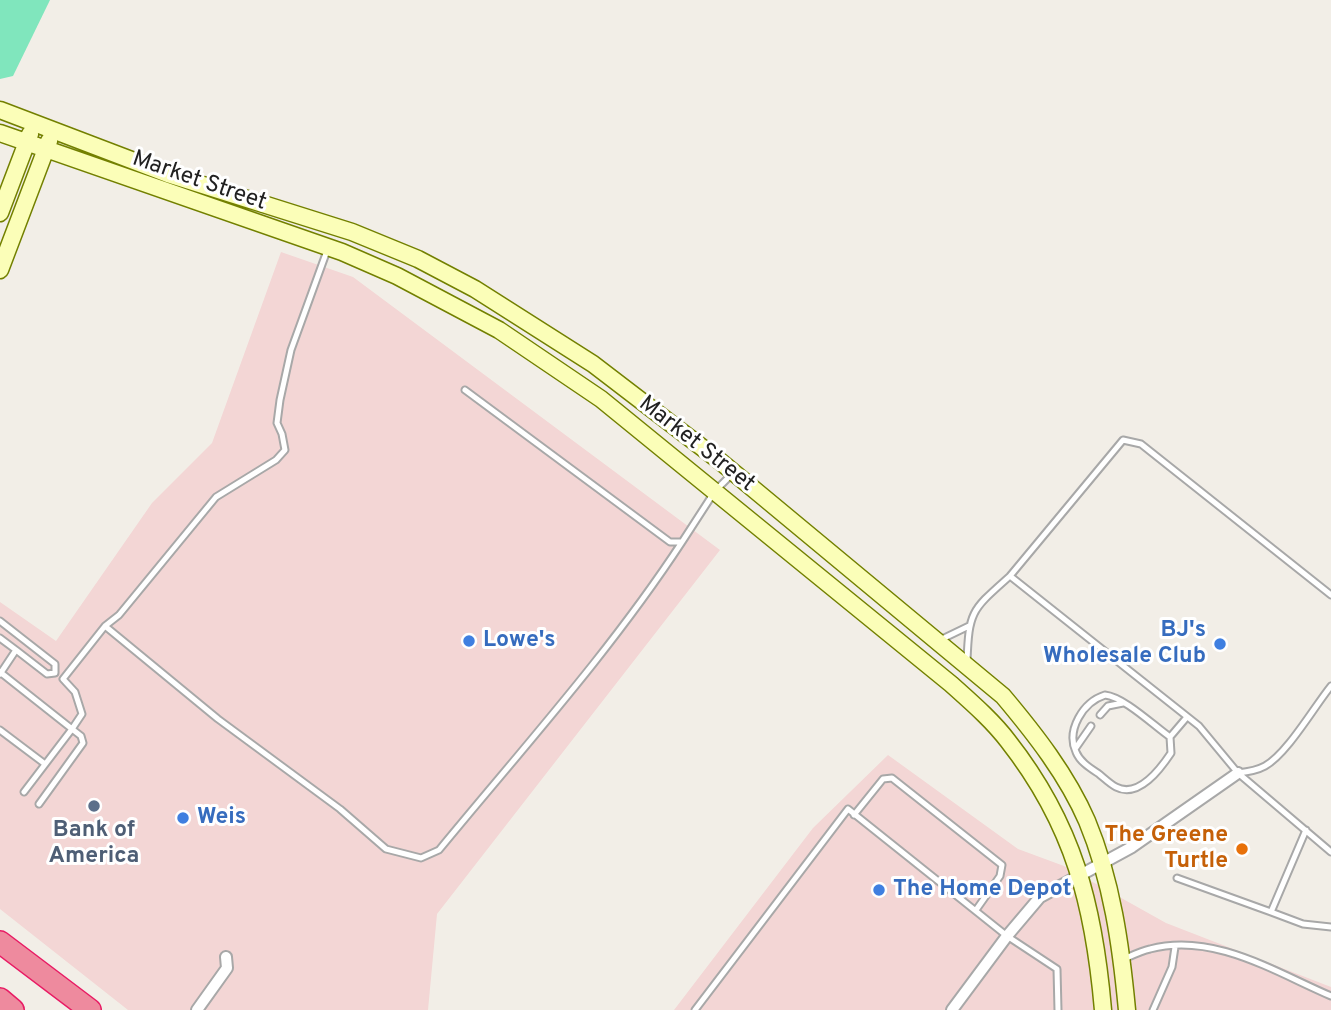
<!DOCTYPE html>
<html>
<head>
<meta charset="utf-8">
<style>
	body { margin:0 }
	canvas { display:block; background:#f2eee7 }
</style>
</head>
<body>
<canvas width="1331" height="1010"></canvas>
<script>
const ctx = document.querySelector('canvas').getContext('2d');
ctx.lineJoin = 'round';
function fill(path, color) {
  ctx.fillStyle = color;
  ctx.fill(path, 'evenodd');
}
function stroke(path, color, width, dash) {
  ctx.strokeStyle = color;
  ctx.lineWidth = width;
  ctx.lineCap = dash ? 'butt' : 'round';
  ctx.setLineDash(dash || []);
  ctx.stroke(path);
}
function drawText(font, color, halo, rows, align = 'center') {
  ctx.font = font + ' Overpass,sans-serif';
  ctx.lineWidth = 6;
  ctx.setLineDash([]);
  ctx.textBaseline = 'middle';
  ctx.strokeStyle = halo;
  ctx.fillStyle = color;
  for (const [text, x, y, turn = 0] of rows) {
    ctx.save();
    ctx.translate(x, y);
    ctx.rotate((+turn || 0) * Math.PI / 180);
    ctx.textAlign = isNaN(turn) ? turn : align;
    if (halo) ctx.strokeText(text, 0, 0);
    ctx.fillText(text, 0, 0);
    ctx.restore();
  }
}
const commercial = new Path2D(`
	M281 252 353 277 720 550 437 914 428 1010H128L0 909V602L56 641 152 503 212 443Z
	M888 755 1018 849 1064 866 1166 923 1331 987V1010H674L813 828Z`);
const pitch = new Path2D(`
	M0 0H50L13 76 0 79Z`);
const lane = new Path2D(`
	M465 390 670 542H682L715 491 731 475
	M1010 576 1123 440 1141 444 1331 595
	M0 621 55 664V673L47 674 16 650
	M105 626 119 615 216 497 276 460 285 450 282 434 277 423 280 400 291 350 328 248
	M0 638 16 650 0 674
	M940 640 969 626
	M967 661C969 610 972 610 1010 576L1199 726 1238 773 1331 852
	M0 672 72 729 82 714 75 692 63 679 105 626 218 719 340 809 386 849 421 858 439 850C522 749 610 652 682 542
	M1105 695C1124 697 1153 725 1170 737L1171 753C1161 768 1139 799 1116 787 1110 784 1104 778 1099 774 1090 768 1080 762 1076 752 1066 730 1083 702 1105 695Z
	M1100 715 1108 706 1123 703
	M0 730 45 764
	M1170 737 1187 717
	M1075 749 1091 726
	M1238 773C1247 772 1256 771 1265 766 1287 754 1314 707 1331 686
	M24 792 72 729 81 736 83 743 39 804
	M854 815 883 779 892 778 1002 865 1000 876 976 910
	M1306 830 1271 912 1303 924 1331 927
	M1177 878 1271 912
	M1124 959C1133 955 1141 951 1150 949 1213 932 1275 972 1331 996
	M695 1010 848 809 1007 936 1057 969 1058 1010
	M1153 1010 1172 967 1175 947`);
const street = new Path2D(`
	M197 1010 227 968 226 957
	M952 1010 1007 936 1040 897 1132 847 1238 773`);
const secondary = new Path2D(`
	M0 110 168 174 352 232 418 259 475 289 593 364 721 462 1003 696C1035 734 1067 775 1087 821 1112 881 1121 946 1127 1010
	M0 133 342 252 397 276 499 330 601 399 951 684C971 702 992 720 1008 741 1074 825 1094 906 1103 1010
	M0 213 30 134
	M0 270 49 141`);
const highway = new Path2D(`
	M0 942 90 1010
	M0 999 13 1010`);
const markers = [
	[469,641,7,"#3f7fe0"],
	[1220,644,7,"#3f7fe0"],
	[94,806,7,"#5c6f8a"],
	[183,818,7,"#3f7fe0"],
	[1242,849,7,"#e8710a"],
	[879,890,7,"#3f7fe0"]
];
const streetNames = [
	["Market Street",199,182,19],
	["Market Street",696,445,38]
];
const shopNames = [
	["BJ's",1206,631,"right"],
	["Wholesale Club",1206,657,"right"],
	["Lowe's",483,641],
	["Weis",197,818],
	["The Home Depot",893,890]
];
const serviceNames = [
	["Bank of",94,831],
	["America",94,857]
];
const foodNames = [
	["The Greene",1228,836],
	["Turtle",1228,862]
];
fill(commercial, '#f3d6d5');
fill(pitch, '#80e6bd');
stroke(lane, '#a8a8a8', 9);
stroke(street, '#a8a8a8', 14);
stroke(secondary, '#738000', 19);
stroke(highway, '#e81b64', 24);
stroke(lane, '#fff', 5);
stroke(street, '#fff', 10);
stroke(secondary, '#fbfeb8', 16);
stroke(highway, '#ee8a9e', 21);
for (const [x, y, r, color] of markers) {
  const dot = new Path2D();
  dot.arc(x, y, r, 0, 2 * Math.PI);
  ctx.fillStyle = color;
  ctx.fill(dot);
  stroke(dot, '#fff', 2.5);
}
drawText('23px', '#212121', '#fff', streetNames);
drawText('bold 23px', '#366cbe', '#fff', shopNames, 'left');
drawText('bold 23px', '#4e5e75', '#fff', serviceNames);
drawText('bold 23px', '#c56008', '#fff', foodNames, 'right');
</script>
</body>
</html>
